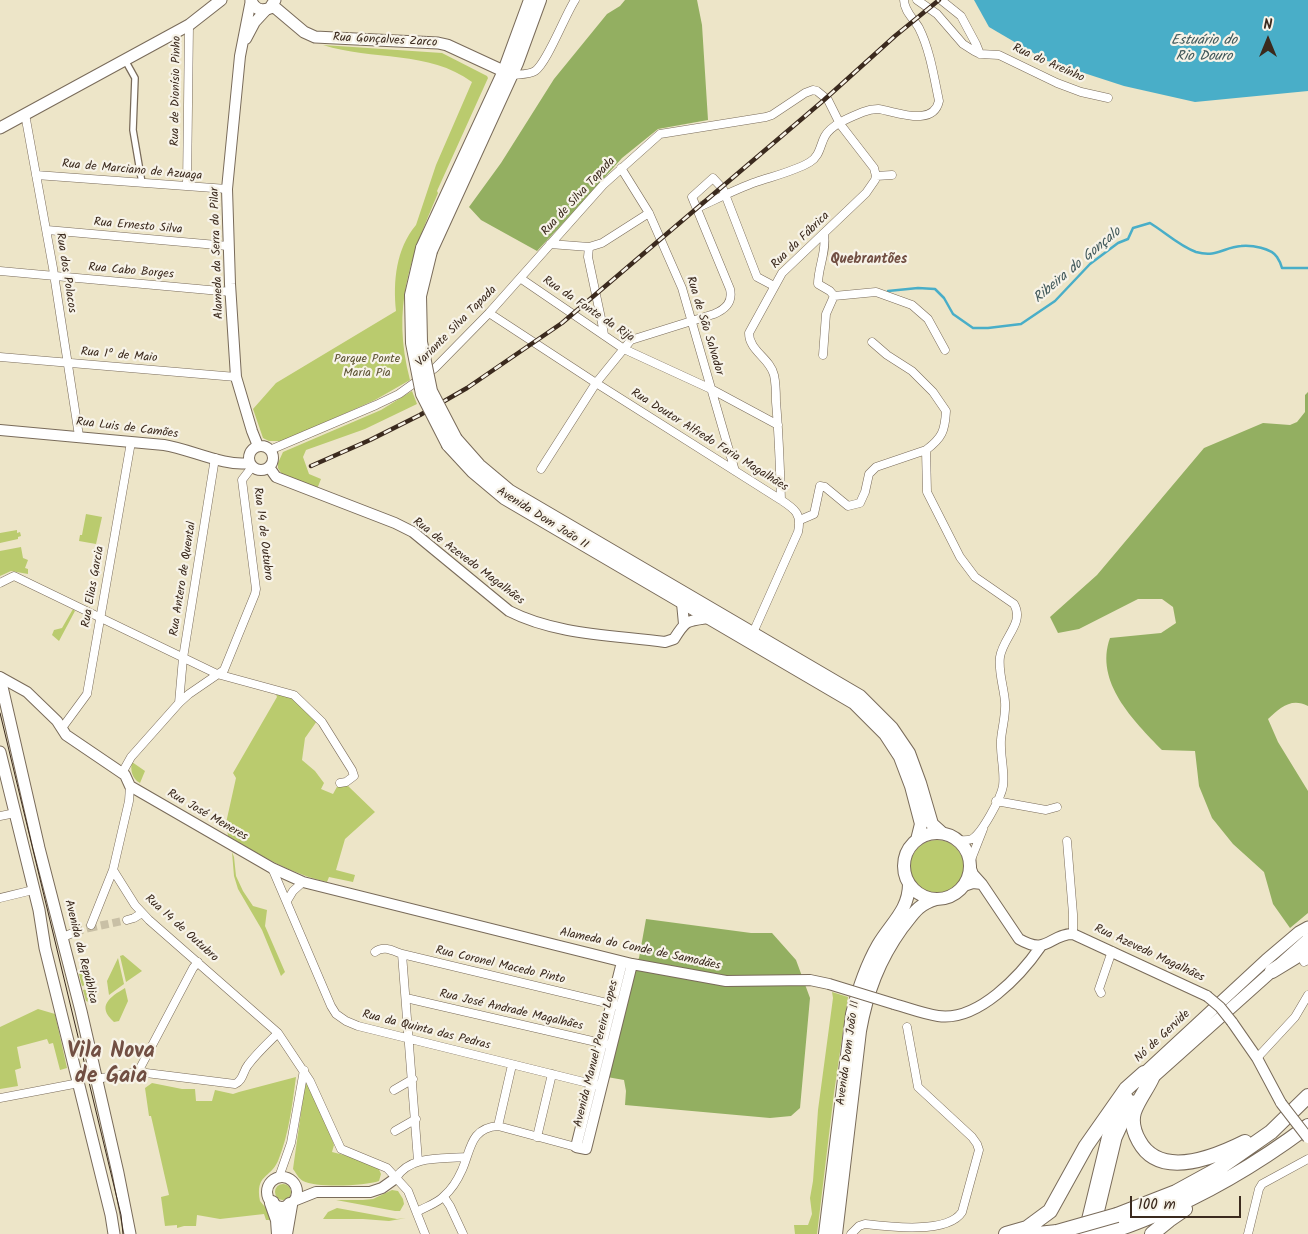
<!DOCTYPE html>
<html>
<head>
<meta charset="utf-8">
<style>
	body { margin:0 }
	#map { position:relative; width:1308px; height:1234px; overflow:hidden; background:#ede5c8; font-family:Kalam,sans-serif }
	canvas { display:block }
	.north { position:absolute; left:1243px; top:15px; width:50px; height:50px; -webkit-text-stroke:4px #f7f3e8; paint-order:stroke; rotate:0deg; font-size:14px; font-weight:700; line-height:20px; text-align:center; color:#3b2a1e }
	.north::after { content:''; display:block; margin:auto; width:18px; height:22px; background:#3b2a1e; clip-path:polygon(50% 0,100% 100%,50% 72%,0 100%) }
	.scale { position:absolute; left:1130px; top:1196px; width:111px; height:22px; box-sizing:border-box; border:2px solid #3b2a1e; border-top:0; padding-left:6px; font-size:15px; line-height:18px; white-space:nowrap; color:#3b2a1e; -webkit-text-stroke:4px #f7f3e8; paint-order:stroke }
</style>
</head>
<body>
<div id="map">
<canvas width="1308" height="1234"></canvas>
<div class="north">N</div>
<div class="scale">100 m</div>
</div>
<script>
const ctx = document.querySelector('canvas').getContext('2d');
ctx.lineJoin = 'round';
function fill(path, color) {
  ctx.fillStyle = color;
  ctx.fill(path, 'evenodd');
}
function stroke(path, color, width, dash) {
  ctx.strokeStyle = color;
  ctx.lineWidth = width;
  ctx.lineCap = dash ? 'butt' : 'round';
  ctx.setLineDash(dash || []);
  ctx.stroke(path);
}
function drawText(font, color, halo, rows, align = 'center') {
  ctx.font = font + ' Kalam,sans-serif';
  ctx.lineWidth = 4.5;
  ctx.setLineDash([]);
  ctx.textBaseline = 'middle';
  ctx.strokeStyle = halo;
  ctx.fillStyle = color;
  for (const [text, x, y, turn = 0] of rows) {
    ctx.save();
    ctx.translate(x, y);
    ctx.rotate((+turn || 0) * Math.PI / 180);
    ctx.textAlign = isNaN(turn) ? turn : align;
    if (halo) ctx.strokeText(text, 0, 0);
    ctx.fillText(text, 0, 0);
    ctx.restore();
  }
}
const green = new Path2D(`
	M323 45 442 53 487 76 488 78 437 191 438 193C410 259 391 307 410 380L375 400 283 441H269L263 438 253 409 276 383 396 311C393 281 396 249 416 225L436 165 472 82C429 50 372 61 323 45Z
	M412 391 417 404 365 429 306 450 303 457 309 474 321 479 317 489 283 476 278 468V463L283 452 381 410Z
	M86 514 102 517 96 544 79 541 80 535H82Z
	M17 530V533L20 532 21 536 18 537V539L0 543V533Z
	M21 547 23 558 28 560 25 568 28 569V574L11 571 0 576V551Z
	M73 609 75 611 59 641 52 635 54 630 62 628Z
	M275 692 293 696 317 721 305 738 302 760 315 771 324 783 321 789 333 794 338 785H347L375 812 345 839 336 870 355 875 353 882 329 877 327 882C291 874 260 855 228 836L226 823 236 778 233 773 277 697Z
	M132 762 145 771 140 783C132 779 130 769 132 762Z
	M910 867a27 27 0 1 1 54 0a27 27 0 1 1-54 0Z
	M232 852 234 857 236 876 243 891 253 906 267 910 265 926 285 972 281 976 262 930 238 889 234 876Z
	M123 955 142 971 126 982 120 956Z
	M118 958 124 984 109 995 107 981Z
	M81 969 84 975 91 974 87 977V981L92 1003 86 1001 83 990 88 989 86 985 82 986 78 970Z
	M125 988 128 1001 119 1021 114 1022C96 1006 110 997 125 988Z
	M832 992 848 997 834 1093 817 1234H795L794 1225H808L812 1214 810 1198 813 1181 818 1110 833 998Z
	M38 1009 55 1014 67 1068 60 1070 53 1043 49 1044 47 1039 17 1047 21 1068 15 1070 18 1086 0 1089V1027Z
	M296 1077C292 1106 289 1134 278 1161 270 1179 255 1174 260 1201L265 1207 272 1220H266L264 1214 220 1219 197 1215 196 1226H184L177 1228V1225L165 1226 161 1197 169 1195 151 1116H149L145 1088 152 1083 182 1089H195L196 1101H212L215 1090 233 1094 239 1092Z
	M307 1083 319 1106 334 1145 332 1152 348 1156 378 1167 381 1174 379 1181C366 1186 315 1188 303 1181 299 1179 296 1173 293 1169L305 1084Z
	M275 1192a8 8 0 1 1 16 0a8 8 0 1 1-16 0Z
	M392 1190 398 1191 403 1199 404 1204 400 1211H395L336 1200H309H363L373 1199Z
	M337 1208 397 1219 406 1218 389 1221 363 1219H323L328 1212Z`);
const forest = new Path2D(`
	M625 0H697L702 25 708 120 658 129 622 158 582 203 537 251 481 220 469 207 501 163 554 79 607 14 620 6Z
	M1308 392V706C1291 697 1280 708 1268 719L1278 742 1308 791V913L1290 928 1273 904 1264 872 1233 844 1212 818 1199 786 1195 751 1162 750C1134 721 1094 682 1110 638L1161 633 1176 623 1173 607 1162 599H1138L1079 629 1058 633 1050 617 1097 575 1204 448 1263 423 1290 425 1297 422 1305 412V395Z
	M646 919 751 933H772L796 960 810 998 800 1108 791 1116 770 1118 625 1105 626 1091 624 1080 607 1077 627 975 639 958Z`);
const water = new Path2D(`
	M974 0H1308V91L1195 102 1124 86 1047 61 989 27Z`);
const stream = new Path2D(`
	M888 291 918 288 935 289 944 298 953 314 973 328H988L1021 324 1055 301 1090 264 1118 243 1128 239 1133 228 1150 223C1165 232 1179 246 1196 252 1217 258 1224 247 1241 246 1252 245 1271 248 1277 257 1279 260 1281 264 1282 268H1308`);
const minorTunnel = new Path2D(`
	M89 928 127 920
	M75 932 89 928 91 925`);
const pedestrian = new Path2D(`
	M125 60 135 78 133 130 142 183`);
const minor = new Path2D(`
	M917 0 937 14 963 44 974 51 980 54 999 55 1057 83 1081 92 1108 98
	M941 0 961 16 976 44 980 54
	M512 75C519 74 529 75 535 71 547 63 565 15 575 0
	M25 114 53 268 79 436
	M621 168 649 213 682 288 735 471
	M36 175 227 189
	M876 176 892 175
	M187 186 189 25
	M697 208C717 199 736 189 756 182 774 176 795 171 810 162 820 156 820 145 825 136 832 124 851 117 863 112 868 110 873 109 878 109 895 111 933 128 939 101 934 77 930 50 919 28 914 19 904 11 904 0
	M47 230 228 246
	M824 234C827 251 818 267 818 284L830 291 834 296
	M550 244 589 247 602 243 649 213
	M589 247 588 257 602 323 604 335
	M0 271 231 292
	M520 278 624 349 711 389 778 425
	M834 296 876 292 912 305 928 319 945 350
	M489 313 596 383 781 500C795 509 802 514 798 532L752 635
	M872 342 887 355 912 371 933 392 946 411C945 431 942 438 926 450L927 492 960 557 975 577 1014 604C1025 623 1003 637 1000 657 998 671 1004 688 1005 702 1006 716 1002 727 1001 740 1000 756 1005 771 1003 786 1001 798 982 833 972 839 967 841 962 840 957 840
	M823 355 826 314 834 296
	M0 357 236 377
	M270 450 376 405 399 394 435 368 489 313 603 185 660 134 766 117 772 115 805 93 813 90 817 91 828 100 840 124 874 168 876 176
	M541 469 596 383 631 340 714 314C726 309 733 302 730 289L692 197 713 178 723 189 757 277 774 286
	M781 500C780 467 779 435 776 402 776 394 776 384 774 375 770 358 749 351 749 333L782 273 866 193 875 180 876 176
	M800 520 814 514 820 486 825 487 848 506 860 503 865 492 869 474 876 467 926 450
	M0 583 14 576 217 674 294 695 322 722 352 770 354 776 346 782 340 783
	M179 703 183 658 215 458
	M62 728 87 694 131 442
	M122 773 131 757 179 703 189 694 224 670 255 594 256 589 242 480 252 467
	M130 786 129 801 113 870 135 905 149 920 278 1033 310 1081 341 1149 387 1168 408 1191 425 1234
	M996 801 1046 810 1057 807
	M0 816 15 813
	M1067 841 1073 914V934
	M970 862 983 829
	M272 868 331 1006 336 1014 346 1021 358 1026 596 1085
	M0 898 33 890
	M287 901 293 891 303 882
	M127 920 134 918 142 913
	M91 925 113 870
	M63 937 75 932
	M375 952C384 945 393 951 402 954L615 1005
	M402 954 418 1161
	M1304 962 1308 960
	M1101 993 1099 989 1112 951
	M406 998 605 1044
	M1257 1058 1295 1017 1308 995
	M138 1072 193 968 198 962
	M96 1079 138 1072 235 1084C243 1081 243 1071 248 1065 257 1053 268 1043 278 1033
	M394 1090 413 1079
	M0 1098 79 1083
	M498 1126 512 1065
	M395 1131 416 1119
	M537 1137 552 1074
	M279 1177 291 1143 304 1070
	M396 1178C410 1155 442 1159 466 1157
	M444 1197 450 1206 463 1234
	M417 1212C425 1207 438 1203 444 1196 451 1190 458 1179 462 1170 471 1150 470 1128 498 1126L576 1147
	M851 1234 859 1226 865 1224C890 1227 948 1234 962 1212L979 1150 977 1144 972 1137 918 1087 907 1027
	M1248 1234 1259 1189 1262 1184 1308 1159`);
const tertiary = new Path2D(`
	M251 0 240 56 227 189 230 284 236 377 252 431 258 446
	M246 39 255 22 267 9
	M0 430 164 445C190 449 225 467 249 463
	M249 458a12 12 0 1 1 24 0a12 12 0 1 1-24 0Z
	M269 467 276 477 395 523 413 532 509 611C556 635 613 635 665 642L674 639C686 620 686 621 708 618
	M682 603 684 624
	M0 677 27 692 57 721 66 735 125 775 130 786 272 868 303 882 632 964 726 981 810 980 829 984
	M970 866 973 874 982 884 1019 939C1048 956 1049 934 1073 934L1207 996
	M964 886 973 883 982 884
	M622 962 576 1147 586 1149 632 964
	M894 1004C908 1008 924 1014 938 1016 978 1022 1021 975 1041 946
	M1232 1022 1257 1058 1281 1103
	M267 1192a15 15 0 1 1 30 0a15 15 0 1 1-30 0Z
	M296 1200 316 1192H370L382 1188 396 1178`);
const secondary = new Path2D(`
	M251 0C254 9 261 12 270 8L275 0
	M272 5 304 32 315 37 438 43 447 45 512 75
	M0 128 189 25 221 0
	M0 678 39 848 81 1011 118 1173 130 1234
	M0 752 39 910 45 948 111 1215 114 1234
	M1139 1080 1144 1073 1266 960 1299 932 1308 927
	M1147 1083 1308 939
	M1084 1234 1108 1135 1127 1097
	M1093 1234 1116 1138 1133 1101`);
const primary = new Path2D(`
	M422 248 504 71 530 0
	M431 251 517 63 540 0
	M456 439 479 465 510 491 860 696 892 728 909 753 920 783 932 824 942 833
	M448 445 473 472 504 498 854 703 885 734 900 757 911 786 921 824 917 840
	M904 866a33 33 0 1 1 66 0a33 33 0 1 1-66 0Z
	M825 1234 852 1014C858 990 866 966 878 945 891 923 909 910 909 884
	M836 1234 860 1031C867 992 879 960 902 928 914 913 917 905 936 899`);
const motorway = new Path2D(`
	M1272 971 1308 949
	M1152 1078C1147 1089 1138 1100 1134 1112 1131 1122 1134 1132 1139 1141 1160 1180 1215 1157 1245 1142
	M272 1203 278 1220 279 1234
	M1117 1215 1176 1192 1218 1169 1271 1132 1308 1096
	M285 1234 290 1205
	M1006 1234 1027 1228 1050 1211 1086 1146 1126 1089 1144 1073
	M1038 1234 1057 1232
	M1101 1234C1118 1230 1135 1223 1152 1216 1208 1193 1260 1162 1308 1126
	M1152 1234 1169 1220 1185 1209`);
const tram = new Path2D(`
	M0 713 121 1215 123 1234`);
const rail = new Path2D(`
	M311 466 370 440 420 415 467 388 562 323 824 100 895 36 939 0`);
const tertiaryBridge = new Path2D(`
	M829 984 894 1004
	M1207 996 1220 1007 1232 1022
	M1281 1103 1308 1138`);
const primaryBridge = new Path2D(`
	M422 248 411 295 412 343 422 394 448 445
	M431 251 420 296 421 342 431 391 456 439`);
const motorwayBridge = new Path2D(`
	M1057 1232 1117 1215`);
const streetNames = [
	["Rua Gonçalves Zarco",385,41,3],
	["Rua do Areínho",1048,64,24],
	["Rua de Dionísio Pinho",177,91,-89],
	["Rua de Marciano de Azuaga",132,171,5],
	["Rua de Silva Tapada",579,197,-47],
	["Rua Ernesto Silva",138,227,5],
	["Rua da Fábrica",801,241,-44],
	["Alameda da Serra do Pilar",218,253,-92],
	["Rua Cabo Borges",131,272,5],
	["Rua dos Polacos",65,273,81],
	["Rua da Fonte da Rija",588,310,34],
	["Rua de São Salvador",704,326,73],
	["Variante Silva Tapada",457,327,-45],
	["Rua 1º de Maio",119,356,5],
	["Rua Luis de Camões",127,429,7],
	["Rua Doutor Alfredo Faria Magalhães",709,441,32],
	["Avenida Dom João II",542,519,32],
	["Rua 14 de Outubro",262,534,83],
	["Rua de Azevedo Magalhães",468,562,37],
	["Rua Antero de Quental",184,579,-81],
	["Rua Elias Garcia",94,587,-80],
	["Rua José Meneres",207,816,30],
	["Rua 14 de Outubro",181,929,42],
	["Alameda do Conde de Samodães",640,950,12],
	["Avenida da República",80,952,76],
	["Rua Azevedo Magalhães",1149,954,25],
	["Rua Coronel Macedo Pinto",500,966,13],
	["Rua José Andrade Magalhães",511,1011,13],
	["Rua da Quinta das Pedras",426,1031,14],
	["Nó de Gervide",1163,1037,-43],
	["Avenida Dom João II",849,1053,-82],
	["Avenida Manuel Pereira Lopes",597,1054,-76]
];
const parkNames = [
	["Parque Ponte",367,360],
	["Maria Pia",367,374]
];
const waterNames = [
	["Estuário do",1204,42],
	["Rio Douro",1204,58],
	["Ribeira do Gonçalo",1078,266,-40]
];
const neighbourhoodNames = [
	["Quebrantões",869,261]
];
const townNames = [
	["Vila Nova",111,1053],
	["de Gaia",111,1078]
];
fill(green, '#bacb6e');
fill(forest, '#93af61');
fill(water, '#49aec8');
stroke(stream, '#49aec8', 2.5);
stroke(minorTunnel, '#c9c0a6', 8, [8, 4]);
stroke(pedestrian, '#796b5a', 8);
stroke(minor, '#796b5a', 9);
stroke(tertiary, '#796b5a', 12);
stroke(secondary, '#796b5a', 13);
stroke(primary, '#796b5a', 14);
stroke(motorway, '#796b5a', 16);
stroke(pedestrian, '#fff', 5.5);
stroke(minor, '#fff', 8);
stroke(tertiary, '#fff', 10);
stroke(secondary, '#fff', 11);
stroke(primary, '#fff', 12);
stroke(motorway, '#fff', 14);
stroke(tram, '#3b2a1e', 1);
stroke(rail, '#3b2a1e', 4.5);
stroke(rail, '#f7f3e8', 2.5, [8]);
stroke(tertiaryBridge, '#796b5a', 12, []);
stroke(primaryBridge, '#796b5a', 14, []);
stroke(motorwayBridge, '#796b5a', 16, []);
stroke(tertiaryBridge, '#fff', 10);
stroke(primaryBridge, '#fff', 12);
stroke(motorwayBridge, '#fff', 14);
drawText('12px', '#3b2a1e', '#f7f3e8', streetNames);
drawText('12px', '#5b5232', '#f7f3e8', parkNames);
drawText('italic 14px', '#40585a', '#f7f3e8', waterNames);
drawText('bold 14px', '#714f43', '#f7f3e8', neighbourhoodNames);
drawText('bold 22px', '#714f43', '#f7f3e8', townNames);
</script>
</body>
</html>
